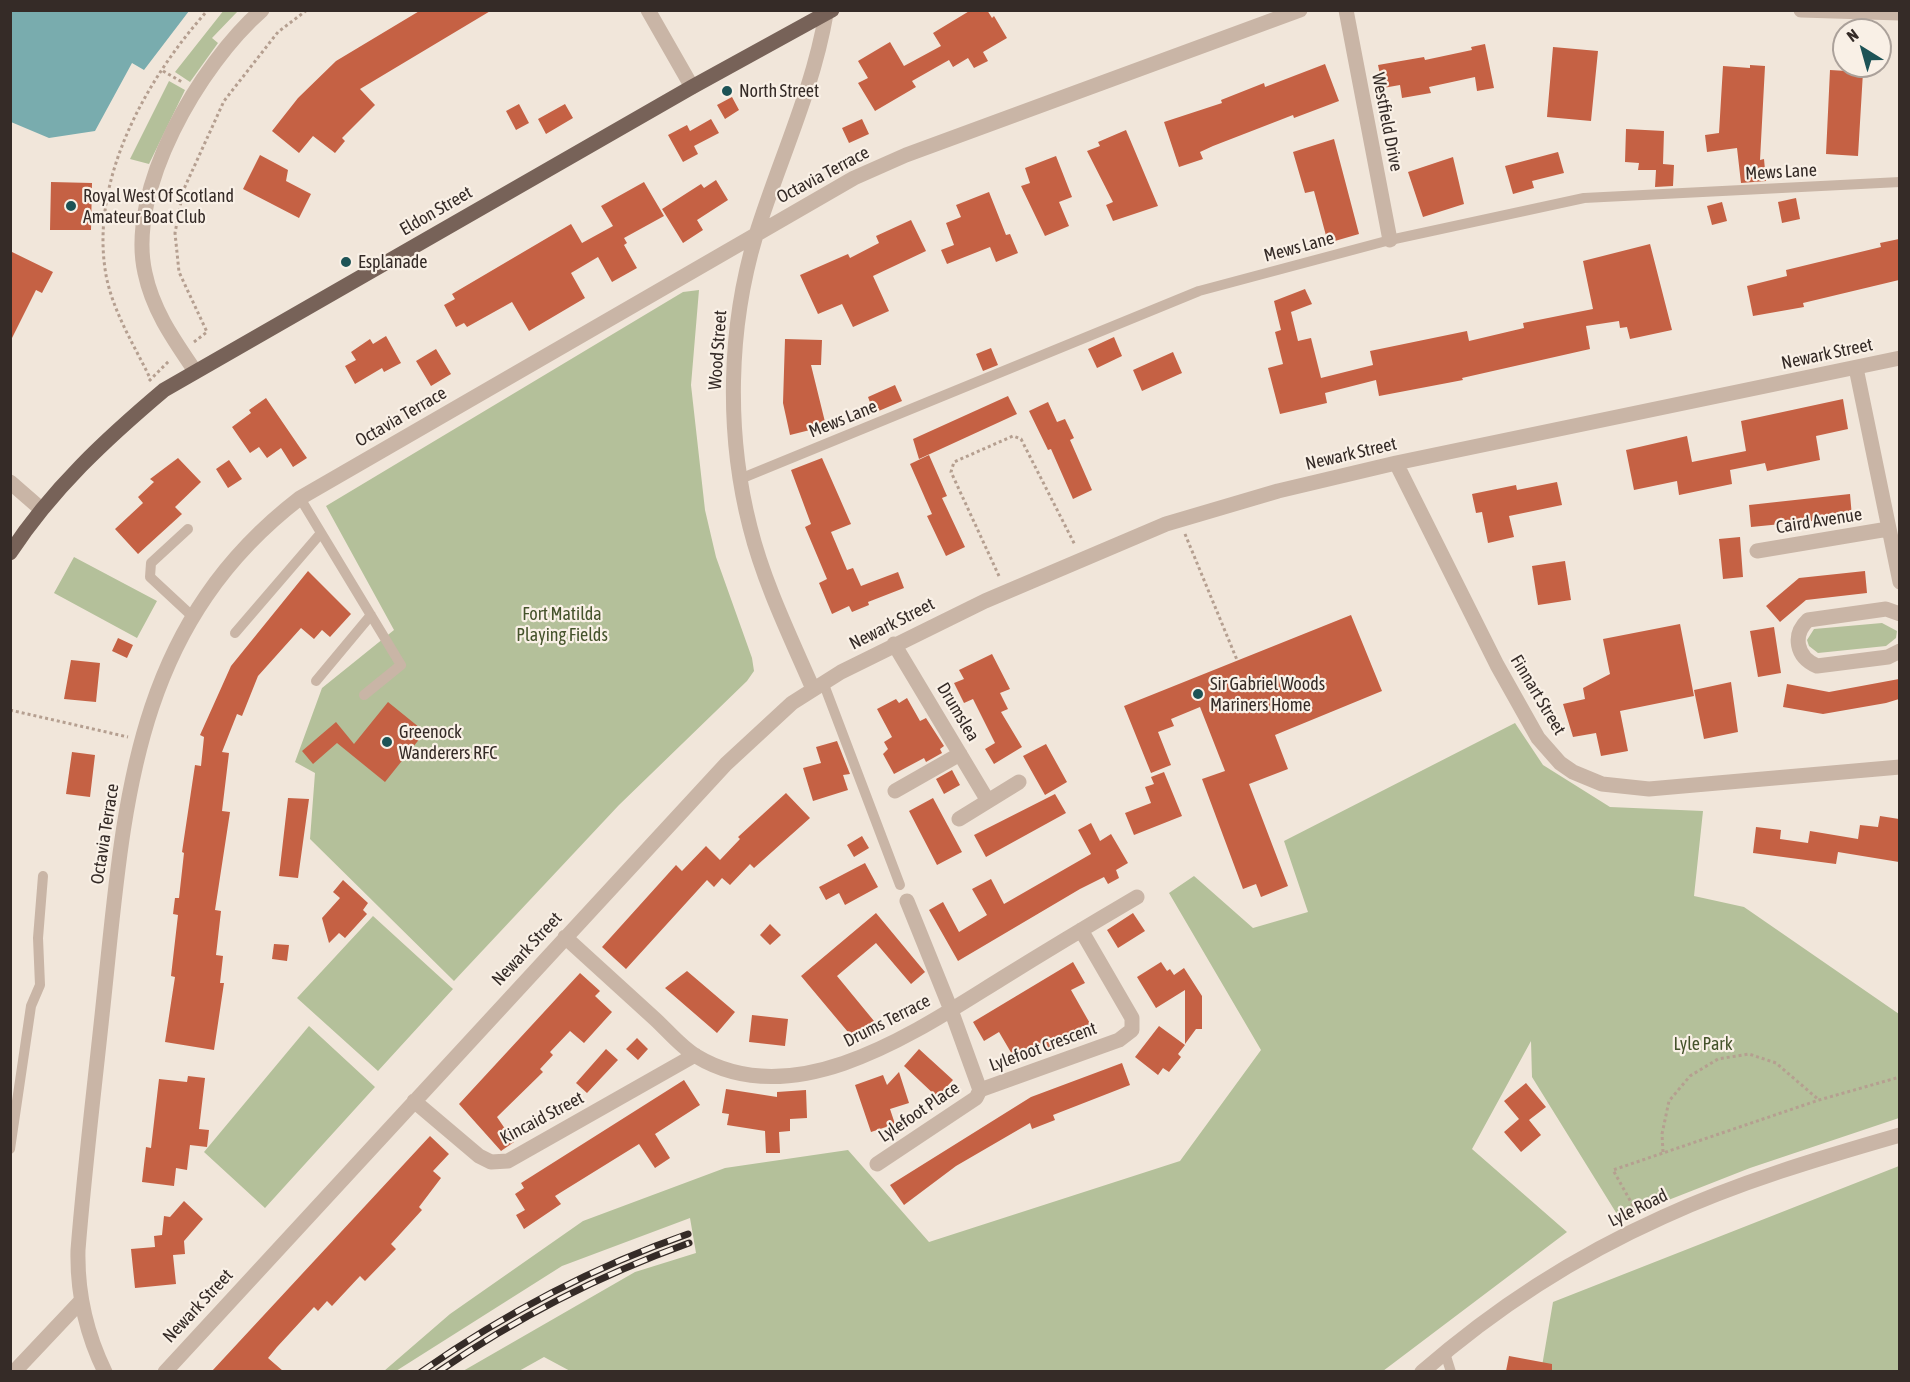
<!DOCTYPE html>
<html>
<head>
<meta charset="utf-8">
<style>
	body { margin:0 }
	#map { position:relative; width:1910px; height:1382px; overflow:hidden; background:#f1e6da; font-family:"Asap Condensed",sans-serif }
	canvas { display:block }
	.frame { position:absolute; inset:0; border:12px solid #352b27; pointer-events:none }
	.north { position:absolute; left:1832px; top:18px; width:60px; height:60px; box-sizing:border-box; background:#f9f0e6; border:2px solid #aba19a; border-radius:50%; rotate:323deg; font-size:16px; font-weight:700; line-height:24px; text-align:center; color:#352b27 }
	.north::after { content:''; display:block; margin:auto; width:21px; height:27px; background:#1d5356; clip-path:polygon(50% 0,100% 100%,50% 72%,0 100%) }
</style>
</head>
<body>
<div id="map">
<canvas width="1910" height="1382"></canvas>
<div class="frame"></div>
<div class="north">N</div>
</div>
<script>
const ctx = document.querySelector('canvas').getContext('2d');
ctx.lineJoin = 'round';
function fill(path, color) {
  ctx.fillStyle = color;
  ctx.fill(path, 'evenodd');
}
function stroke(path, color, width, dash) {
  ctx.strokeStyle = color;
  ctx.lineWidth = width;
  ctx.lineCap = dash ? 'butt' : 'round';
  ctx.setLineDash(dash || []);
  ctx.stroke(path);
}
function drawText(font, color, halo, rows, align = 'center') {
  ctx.font = font + ' "Asap Condensed",sans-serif';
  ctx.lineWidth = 4.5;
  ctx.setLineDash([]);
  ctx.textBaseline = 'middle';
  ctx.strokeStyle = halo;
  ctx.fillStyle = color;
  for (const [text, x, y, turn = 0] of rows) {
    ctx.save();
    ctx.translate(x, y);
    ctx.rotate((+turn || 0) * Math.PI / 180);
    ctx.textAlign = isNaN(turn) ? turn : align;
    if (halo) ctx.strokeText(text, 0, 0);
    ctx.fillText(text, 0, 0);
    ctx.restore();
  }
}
const green = new Path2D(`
	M224 10 238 11 212 38 218 43 190 82 175 72Z
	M169 81 185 90 149 164 130 159Z
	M699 290 691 385 705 510 716 557 752 658 754 671 747 681 619 805 454 981 310 839 315 773 295 762 322 688 394 630 326 506 683 292Z
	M74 557 157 601 137 638 54 593Z
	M1882 623 1897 631 1896 638 1886 646 1818 653 1809 646 1807 640 1814 629Z
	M1515 723 1543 765 1610 807 1703 811 1694 896 1744 907 1899 1014V1118L1750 1168 1620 1219 1532 1077 1531 1041 1472 1149 1567 1232 1383 1371 572 1372 544 1357 519 1371H463L635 1272 696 1253 690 1218 562 1266 396 1371H384L450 1314 583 1221 725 1168 848 1150 929 1242 1180 1161 1261 1050 1169 893 1194 876 1253 928 1308 912 1284 841Z
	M373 916 453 989 378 1071 297 998Z
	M309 1026 375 1087 265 1208 204 1152Z
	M1899 1166V1371L1541 1372 1553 1302Z`);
const water = new Path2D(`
	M10 11 11 10 189 11 144 70 132 63 95 131 49 138 11 122Z`);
const building = new Path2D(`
	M421 10H492L360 89 375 105 342 138 345 141 335 153 313 136 299 153 272 131 298 98 336 61Z
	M971 10H987L992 18 994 16 1007 38 983 52 988 61 974 68 968 58 953 67 949 60 912 81 916 87 875 111 858 83 868 78 858 61 890 42 904 66 941 46 933 33Z
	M1485 44 1494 88 1477 91 1475 77 1429 87 1431 93 1402 98 1400 85 1383 88 1378 65 1424 57 1425 60 1472 50 1471 47Z
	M1553 47 1598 51 1591 121 1547 117Z
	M1325 64 1339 101 1294 118 1293 115 1213 146 1200 152 1203 159 1179 167 1164 122 1222 103 1221 100 1264 83 1265 87Z
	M1750 65 1765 66 1760 160 1764 159 1766 181 1741 183 1737 148 1707 152 1705 135 1719 133 1723 66 1750 68Z
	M1830 70 1863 72 1858 156 1826 154Z
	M732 97 739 110 725 119 717 105Z
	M519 104 529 123 516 130 506 111Z
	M565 104 573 118 546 134 538 119Z
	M711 119 719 133 694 146 698 154 683 162 668 135 687 125 690 131Z
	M862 119 869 134 849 143 842 128Z
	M1626 129 1664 131 1663 164 1674 165 1673 186 1655 187 1656 170H1638L1639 163 1625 162Z
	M1126 130 1158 206 1113 221 1106 205 1113 202 1087 151 1100 146 1098 142Z
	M1334 139 1359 234 1328 243 1314 191 1305 193 1293 152Z
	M1558 152 1564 173 1532 181 1534 188 1513 194 1505 166Z
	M260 155 288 170 286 181 311 194 299 218 243 189Z
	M1056 156 1072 197 1059 202 1069 226 1045 236 1021 186 1030 183 1025 168Z
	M1453 157 1464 204 1423 217 1408 172Z
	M716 180 728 200 697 220 703 230 683 243 662 209 701 184 704 188Z
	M51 182 92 183 91 230H50Z
	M644 182 664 216 624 238 627 243 624 245 637 268 612 282 598 257 571 273 585 298 529 331 512 302 467 327 464 323 456 327 444 305 455 299 452 294 571 224 582 243 613 226 601 206Z
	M989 192 1006 235 1010 234 1018 253 996 262 990 247 947 264 941 250 954 245 946 223 961 217 956 205Z
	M1796 198 1800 219 1782 223 1778 202Z
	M1722 202 1727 221 1712 225 1707 206Z
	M911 220 926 251 873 276 889 311 853 327 842 304 818 314 800 275 848 254 850 258 879 243 876 236Z
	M1899 239V280L1803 303 1804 307 1753 316 1747 286 1787 276 1786 270 1881 247 1880 243Z
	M1650 244 1672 330 1630 339 1627 327 1620 328 1619 321 1586 326 1590 349 1462 378 1463 380 1379 396 1376 380 1325 393 1327 403 1280 414 1268 368 1283 364 1275 332 1281 330 1274 301 1305 289 1312 304 1291 312 1298 341 1311 338 1321 378 1373 365 1370 351 1467 331 1469 341 1524 328 1523 323 1593 309 1583 261Z
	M10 251 53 272 42 293 36 290 10 342Z
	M386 336 401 363 384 372 382 368 355 384 345 366 356 360 351 352 370 339 373 344Z
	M1114 337 1122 356 1097 368 1088 349Z
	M785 339 822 340 821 365H811L826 426 790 435 783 403Z
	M991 348 998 365 983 371 976 354Z
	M436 349 451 374 431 386 416 361Z
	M1173 352 1182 373 1142 391 1133 370Z
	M895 385 902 401 874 413 868 397Z
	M1008 396 1017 414 919 459 913 439Z
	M266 398 307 458 293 467 281 448 267 458 259 447 250 453 232 427 251 413 249 410Z
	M1843 399 1848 429 1816 436 1820 460 1767 471 1765 463 1730 470 1732 484 1679 495 1677 481 1634 490 1626 450 1687 436 1692 462 1746 451 1741 421Z
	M1048 402 1057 422 1065 419 1074 438 1070 440 1092 490 1073 499 1051 449 1048 450 1029 411Z
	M929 455 947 496 942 498 965 547 946 556 927 516 932 514 910 464Z
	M178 458 201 482 175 507 182 514 138 554 115 529 143 503 138 497 154 482 150 479Z
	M822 458 851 524 831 532 847 570 853 568 861 586 898 572 904 588 868 602 869 605 852 612 849 606 832 614 819 583 827 579 805 527 811 524 791 470Z
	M229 460 242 479 228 488 216 469Z
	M1557 482 1562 505 1509 516 1514 537 1488 543 1482 512 1476 513 1472 494 1516 485 1517 490Z
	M1850 494 1852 517 1751 527 1749 505Z
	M1740 537 1743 577 1723 579 1719 539Z
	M1565 561 1571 600 1538 605 1532 566Z
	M308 571 351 614 330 637 322 630 314 639 301 628 258 676 242 716 237 714 222 752 229 753 222 811 230 812 215 910 221 911 216 955 223 956 220 983H224L214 1050 165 1042 175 977 171 976 178 915 173 914 175 898H179L184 853 182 852 195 765 201 766 204 737 200 735 231 666Z
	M1865 571 1867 593 1806 600 1780 622 1766 606 1799 578Z
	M1351 615 1382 691 1275 735 1288 769 1249 784 1288 886 1261 897 1256 884 1243 889 1202 779 1225 771 1200 707 1171 719 1174 726 1158 732 1171 765 1151 773 1124 706Z
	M1680 624 1694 696 1620 711 1628 751 1601 756 1596 733 1573 737 1563 704 1585 699 1583 688 1610 674 1603 639Z
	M1774 627 1781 673 1758 677 1750 631Z
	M118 638 133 645 127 658 112 651Z
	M992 654 1010 689 1000 693 1008 709 1001 712 1022 747 994 764 985 749 995 743 973 699 964 703 954 683 964 679 959 670Z
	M71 660 100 663 96 702 64 699Z
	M1899 679V699L1886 703 1823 714 1783 707 1787 684 1829 692Z
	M1731 682 1738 732 1704 739 1694 690Z
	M907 698 920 721 926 718 944 746 940 749 942 753 926 762 924 758 894 774 883 754 888 749 884 742 892 737 877 709 896 699 899 703Z
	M388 702 425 732 385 782 337 743 313 764 302 751 336 722 354 744Z
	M837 741 850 774 843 775 848 790 813 801 803 768 821 763 816 747Z
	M1046 744 1067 782 1045 795 1023 756Z
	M72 752 95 755 90 797 66 794Z
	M952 770 960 785 944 794 936 779Z
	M1164 772 1182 816 1134 835 1125 813 1151 803 1145 787 1154 784 1151 777Z
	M786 793 810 818 754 868 750 864 730 885 722 878 714 887 707 880 626 969 602 947 676 865 682 871 706 846 720 860 740 839 738 837Z
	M1055 794 1066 813 986 857 974 835Z
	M288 798 309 799 298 878 279 876Z
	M933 798 962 852 937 865 909 811Z
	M1880 816 1899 819V862L1838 852 1836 864 1753 853 1756 827 1781 830 1780 839 1808 843 1810 831 1858 839 1860 825 1878 827Z
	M1091 823 1100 841 1111 834 1128 863 1116 870 1119 878 1108 884 1104 877 1080 889 958 961 929 910 943 902 959 932 987 915 972 889 991 879 1004 904 1091 854 1078 830Z
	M862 836 869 848 854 857 847 845Z
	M865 863 878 887 845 905 839 893 826 900 819 887Z
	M343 880 368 903 363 910 367 914 345 938 339 933 329 943 322 918 340 898 333 892Z
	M876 913 925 972 911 984 876 943 837 976 874 1021 853 1038 801 976Z
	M1133 913 1145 931 1118 948 1107 930Z
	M770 924 781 935 770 945 760 935Z
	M274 944 289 945 287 961 272 959Z
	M1073 962 1085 983 1071 990 1092 1027 1078 1035 1076 1032 1045 1050 1043 1045 1016 1061 999 1032 984 1041 973 1022Z
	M1161 962 1167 971 1170 969 1174 975 1184 968 1202 996V1029H1196L1185 1044V990L1156 1008 1137 977Z
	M687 971 735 1012 717 1033 665 988Z
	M580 973 600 991 595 996 612 1012 584 1043 570 1031 550 1052 553 1055 540 1069 543 1072 497 1117 514 1142 501 1151 459 1104Z
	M752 1015 788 1019 785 1046 749 1042Z
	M1159 1026 1185 1045 1178 1054 1181 1057 1169 1072 1163 1068 1158 1075 1135 1057Z
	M637 1038 648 1049 638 1060 626 1049Z
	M606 1049 618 1060 587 1093 576 1083Z
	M919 1049 953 1080 937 1097 904 1066Z
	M1122 1063 1130 1085 1053 1115 1055 1120 1032 1129 1030 1123 956 1166 904 1205 890 1185 1031 1097Z
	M899 1072 909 1103 890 1109 895 1124 871 1132 855 1085 883 1075 887 1085Z
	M188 1076 205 1078 199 1129 209 1130 207 1147 190 1145 187 1170 176 1168 174 1186 142 1182 146 1147 151 1148 159 1079 187 1082Z
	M684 1080 700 1105 655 1134 670 1158 655 1168 639 1144 555 1196 561 1204 524 1229 516 1215 525 1210 515 1194 524 1188 521 1183Z
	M1526 1083 1546 1107 1529 1120 1541 1135 1521 1152 1504 1132 1519 1119 1504 1101Z
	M726 1089 777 1097V1092L806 1090 807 1118 790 1119V1131L779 1132 780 1153H766L765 1131 727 1125 729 1114 722 1113Z
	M430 1136 449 1154 433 1171 441 1178 419 1207 422 1210 391 1244 396 1249 365 1281 360 1276 332 1306 327 1301 318 1311 314 1307 277 1347 268 1358 283 1371H212Z
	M184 1201 203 1219 184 1241 185 1254 173 1255 176 1284 135 1288 131 1249 155 1247 154 1236 162 1235 164 1216 170 1217Z
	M1509 1356 1552 1364V1371H1506Z`);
const path = new Path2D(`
	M163 71 182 82
	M194 342 207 332 179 272 175 233 183 191 224 101 278 32 307 10
	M149 376C134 345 115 315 107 280 87 184 145 80 208 10
	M149 381 169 361
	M1185 534 1237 660
	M999 576 951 472 954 462 1013 436 1021 439 1075 545
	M10 710 128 737
	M1663 1152 1662 1134 1669 1101 1690 1076 1718 1059 1749 1054 1776 1063 1819 1100
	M1636 1211 1613 1170 1819 1100 1900 1077`);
const service = new Path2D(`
	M740 479 1199 291 1390 240 1584 198 1900 182
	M300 498 401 665 364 695
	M188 529 151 563 150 577 192 616
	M235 633 321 533
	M316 681 371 615
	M823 682 900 885
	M10 1149 31 1006 40 985 38 938 43 876
	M1445 1353 1451 1372`);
const minor = new Path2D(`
	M648 10 692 87
	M1346 10 1390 240
	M1801 10 1900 13
	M1856 368 1900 582
	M1396 463 1497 665 1538 738 1560 763 1573 772 1602 784 1649 789 1900 767
	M10 482 41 509
	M1757 551 1888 529
	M1900 614 1886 609 1808 620C1792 635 1796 657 1817 666L1888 657 1900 651
	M894 644 988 801
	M813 689C790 636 764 583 750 527 726 433 728 328 756 235 779 161 813 90 826 14
	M895 791 960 754
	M959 819 1019 782
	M907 901 951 1010 980 1090 1119 1040 1132 1030V1018L1081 930
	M565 937C595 964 625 992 655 1019 668 1031 681 1047 696 1056 795 1116 917 1031 1001 979 1046 951 1091 924 1137 897
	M414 1101 479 1156 491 1162 508 1161 695 1055
	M877 1164 976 1098 980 1090
	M14 1372 81 1301
	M105 1372C86 1333 77 1292 78 1250 85 1162 96 1075 105 987 125 796 135 625 300 498L854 178 906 155 1300 10
	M165 1372 726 764 792 703 841 672 985 601 1166 524 1278 491 1396 463 1900 358
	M1422 1372C1494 1309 1576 1256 1663 1217 1739 1182 1820 1158 1900 1135`);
const tertiary = new Path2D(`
	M195 371C174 340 153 311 145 273 126 190 200 64 262 10`);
const primary = new Path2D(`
	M10 553C52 489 106 439 164 390L692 87 832 10`);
const rail = new Path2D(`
	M421 1372C504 1314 593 1267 688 1234
	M438 1372C516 1318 600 1275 689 1243`);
const markers = [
	[727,91,6,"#1d5356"],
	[71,206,6,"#1d5356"],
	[346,262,6,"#1d5356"],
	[1198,694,6,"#1d5356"],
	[387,742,6,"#1d5356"]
];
const poiNames = [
	["North Street",739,91],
	["Royal West Of Scotland",83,196],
	["Amateur Boat Club",83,217],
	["Esplanade",358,262],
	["Sir Gabriel Woods",1210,684],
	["Mariners Home",1210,705],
	["Greenock",399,732],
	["Wanderers RFC",399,753]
];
const streetNames = [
	["Westfield Drive",1387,122,79],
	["Mews Lane",1781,172,-3],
	["Octavia Terrace",823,175,-28],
	["Eldon Street",436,211,-30],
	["Mews Lane",1299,247,-15],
	["Wood Street",718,350,-86],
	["Newark Street",1827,354,-12],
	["Octavia Terrace",401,417,-30],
	["Mews Lane",843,419,-22],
	["Newark Street",1351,454,-13],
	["Caird Avenue",1819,521,-9],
	["Newark Street",892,624,-27],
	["Finnart Street",1538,695,59],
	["Drumslea",958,712,59],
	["Octavia Terrace",105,834,-81],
	["Newark Street",527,949,-47],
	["Drums Terrace",887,1021,-27],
	["Lylefoot Crescent",1043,1047,-20],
	["Lylefoot Place",919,1112,-34],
	["Kincaid Street",542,1118,-28],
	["Lyle Road",1638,1208,-26],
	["Newark Street",198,1306,-47]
];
const parkNames = [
	["Fort Matilda",562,614],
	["Playing Fields",562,635],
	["Lyle Park",1703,1044]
];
fill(green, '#b4c09a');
fill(water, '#79acae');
fill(building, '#c56144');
stroke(path, '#b59f90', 3, [3, 3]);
stroke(service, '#c9b5a6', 10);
stroke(minor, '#c9b5a6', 15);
stroke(tertiary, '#c9b5a6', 15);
stroke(primary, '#776258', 15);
stroke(rail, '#352b27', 7);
stroke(rail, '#f9f0e6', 4.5, [14]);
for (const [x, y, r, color] of markers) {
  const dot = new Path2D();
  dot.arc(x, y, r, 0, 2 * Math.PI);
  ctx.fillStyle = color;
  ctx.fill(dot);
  stroke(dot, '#f9f0e6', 2);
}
drawText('18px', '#352b27', '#f9f0e6', poiNames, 'left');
drawText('18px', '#352b27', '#f9f0e6', streetNames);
drawText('18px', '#45532b', '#f9f0e6', parkNames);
</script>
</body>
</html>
